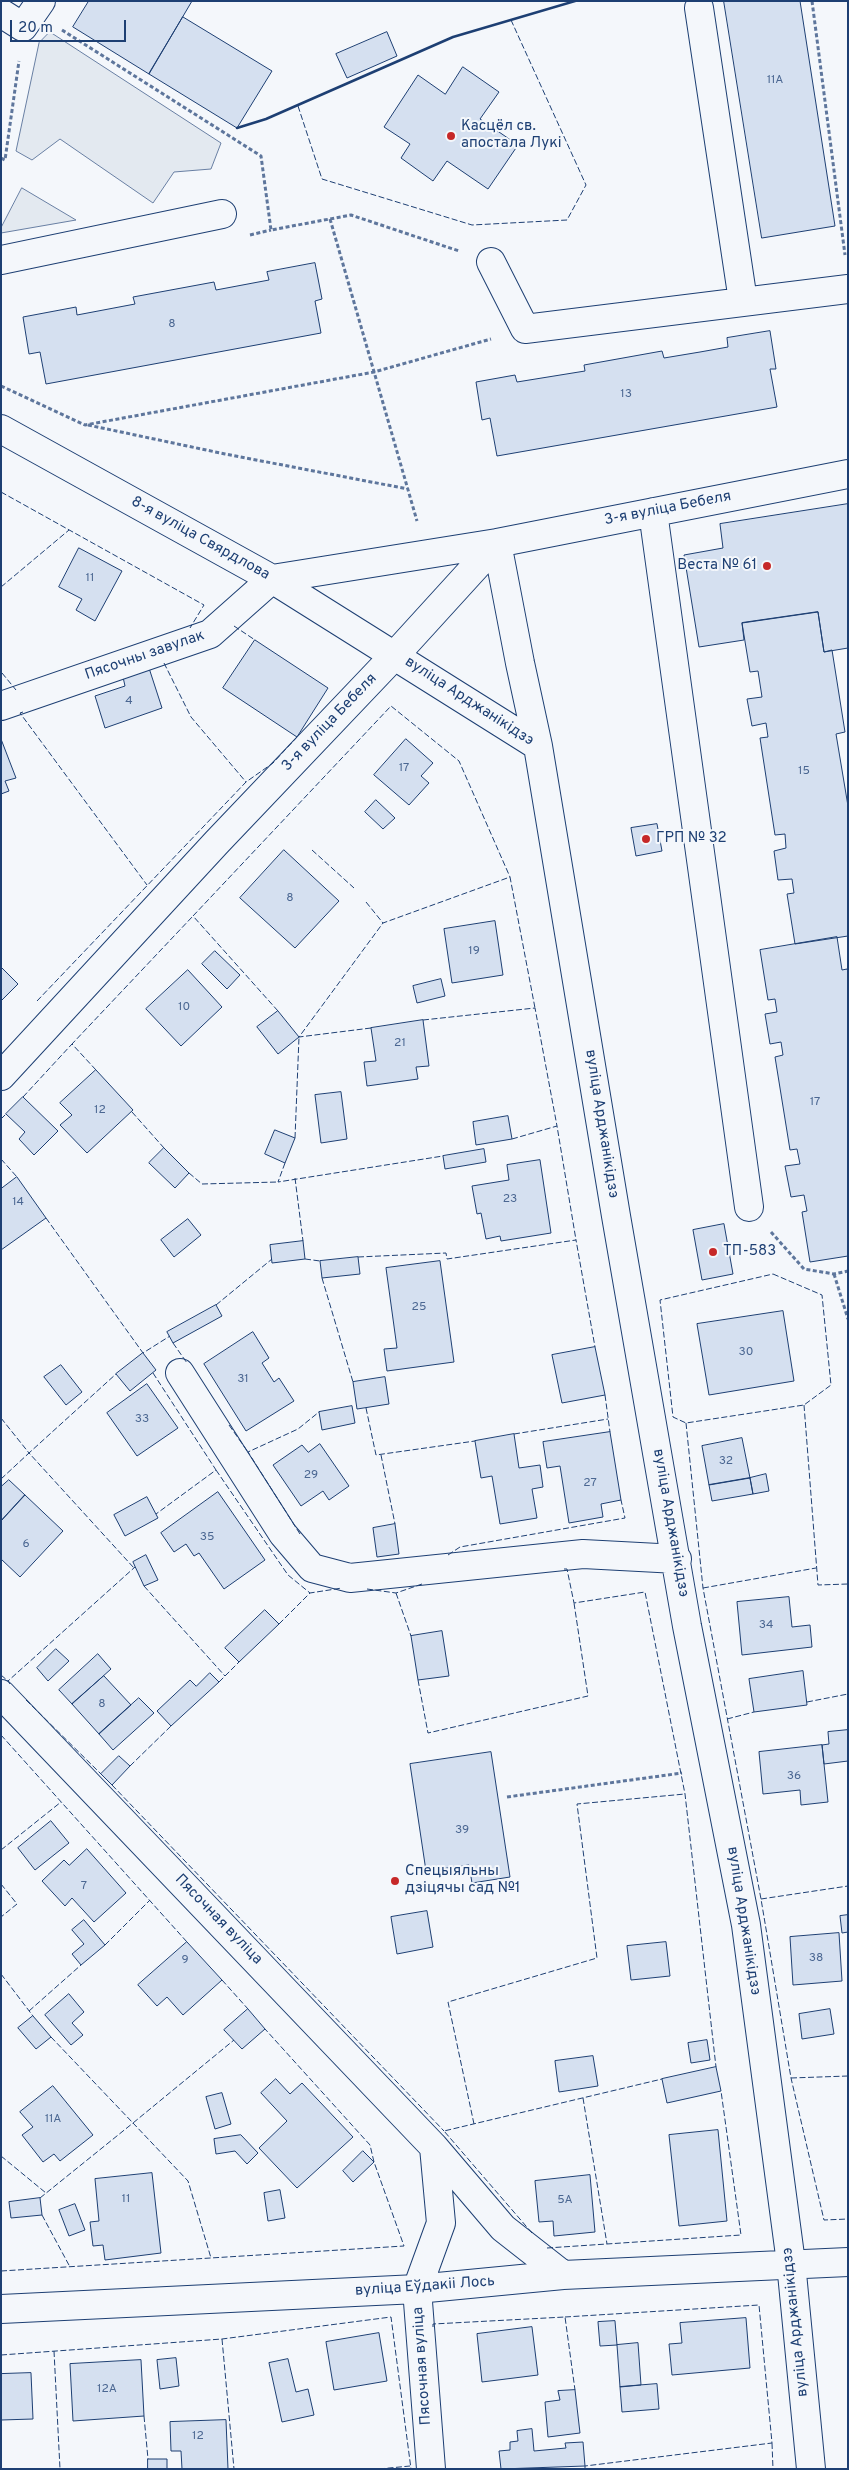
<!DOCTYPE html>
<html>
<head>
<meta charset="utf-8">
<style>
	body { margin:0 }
	#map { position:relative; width:849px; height:2470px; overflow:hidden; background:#f4f7fb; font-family:Overpass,sans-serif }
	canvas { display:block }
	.frame { position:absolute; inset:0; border:2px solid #1d3f73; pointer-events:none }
	.scale { position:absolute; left:10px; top:20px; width:116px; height:22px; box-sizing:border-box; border:2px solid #1d3f73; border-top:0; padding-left:6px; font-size:15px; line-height:18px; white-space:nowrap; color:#1d3f73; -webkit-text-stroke:4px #f4f7fb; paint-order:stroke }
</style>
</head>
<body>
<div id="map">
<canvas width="849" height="2470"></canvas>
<div class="frame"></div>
<div class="scale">20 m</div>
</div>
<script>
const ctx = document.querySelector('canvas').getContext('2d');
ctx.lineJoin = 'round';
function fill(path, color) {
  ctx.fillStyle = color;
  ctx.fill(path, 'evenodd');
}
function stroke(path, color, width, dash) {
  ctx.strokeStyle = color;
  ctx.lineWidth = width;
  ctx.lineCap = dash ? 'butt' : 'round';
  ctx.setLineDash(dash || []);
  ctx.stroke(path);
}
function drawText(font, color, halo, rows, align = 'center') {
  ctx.font = font + ' Overpass,sans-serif';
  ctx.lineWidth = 4;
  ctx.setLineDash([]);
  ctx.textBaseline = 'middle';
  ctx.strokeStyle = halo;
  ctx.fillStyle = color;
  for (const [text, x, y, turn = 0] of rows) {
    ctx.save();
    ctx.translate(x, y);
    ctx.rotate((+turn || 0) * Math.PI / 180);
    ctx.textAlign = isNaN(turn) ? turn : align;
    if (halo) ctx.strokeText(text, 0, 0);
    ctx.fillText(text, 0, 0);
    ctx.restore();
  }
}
const green = new Path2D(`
	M50 32 221 143 211 169 174 172 153 203 60 139 32 160 16 151 39 43Z
	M22 188 76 220 1 233V228Z`);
const building = new Path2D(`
	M89 1H192L149 74 73 27Z
	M724 1H800L835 226 762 238Z
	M183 17 272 71 237 128 149 74Z
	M387 32 397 56 347 78 336 54Z
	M463 67 499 92 480 119 518 145 488 189 447 161 433 181 401 158 410 144 384 127 418 75 445 94Z
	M315 263 322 299 315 301 321 333 46 384 40 352 29 354 23 317 76 307 77 315 135 304 133 297 214 282 216 290 269 280 267 272Z
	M770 331 776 369H770L777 407 497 456 490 418 482 420 476 382 515 375 517 382 585 371 584 365 662 351 664 358 700 352 728 347 727 338Z
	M848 504V648L824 652 818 612 742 623 744 640 699 647 684 555 723 548 720 524Z
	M79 548 122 571 95 621 76 610 82 599 59 587Z
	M818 612 824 652 832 650 845 732 836 734 848 806V936L795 944 787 894 794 893 792 879 778 880 774 851 786 848 785 834 775 835 760 738 768 737 766 723 752 726 747 699 762 697 758 671 750 672 742 623Z
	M255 640 328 688 297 737 223 688Z
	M149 668 162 708 105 728 95 696 125 686 123 677Z
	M1 739 16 778 5 781 9 791 1 794Z
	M406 739 433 763 421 776 429 783 409 805 374 775Z
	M376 800 395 818 383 829 365 812Z
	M657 824 662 851 636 856 631 828Z
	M284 850 339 901 295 948 240 898Z
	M495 921 503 975 452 983 444 929Z
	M837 937 842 970 847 969 848 971V1256L810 1262 802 1212 807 1211 804 1195 791 1197 785 1166 800 1164 797 1149 790 1150 775 1057 783 1055 781 1042 770 1044 765 1014 777 1012 775 999 768 1000 760 950Z
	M215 951 240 975 227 989 202 964Z
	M1 967 18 984 1 1001Z
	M188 970 222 1007 181 1046 146 1009Z
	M441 979 445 996 417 1003 413 986Z
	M278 1011 299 1037 278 1054 257 1027Z
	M423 1020 429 1066 416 1067 418 1079 367 1086 364 1062 376 1061 371 1028Z
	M96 1070 133 1110 87 1153 60 1125 72 1115 60 1103Z
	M341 1092 347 1139 321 1143 315 1095Z
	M23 1097 58 1131 34 1155 19 1139 25 1132 6 1114Z
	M508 1116 512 1139 476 1145 473 1122Z
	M275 1130 295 1138 285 1163 265 1154Z
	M164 1148 189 1173 175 1188 149 1163Z
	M484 1149 486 1162 445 1169 443 1156Z
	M540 1160 551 1233 501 1241 500 1236 486 1239 481 1213 477 1214 472 1186 509 1180 507 1165Z
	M17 1177 46 1218 1 1250V1189Z
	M188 1219 201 1235 174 1257 161 1240Z
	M724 1224 733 1274 702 1280 693 1230Z
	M303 1241 305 1259 272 1263 270 1245Z
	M358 1257 360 1274 322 1278 320 1261Z
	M440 1261 454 1362 387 1371 384 1349 397 1348 386 1268Z
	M216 1305 222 1316 173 1343 167 1332Z
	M783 1311 794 1381 709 1395 697 1324Z
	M253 1332 269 1358 262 1363 274 1382 279 1378 294 1401 246 1431 204 1364Z
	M595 1347 605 1395 562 1403 552 1355Z
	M143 1353 156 1370 130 1391 116 1374Z
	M61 1365 82 1392 66 1405 44 1377Z
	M385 1377 389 1404 357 1409 353 1382Z
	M147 1384 178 1428 137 1456 107 1413Z
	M352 1406 355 1423 322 1430 319 1412Z
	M610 1432 621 1500 601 1504 603 1517 569 1523 560 1466 547 1468 543 1442Z
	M514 1434 519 1468 540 1465 543 1487 532 1489 537 1518 500 1524 492 1476 481 1478 475 1441Z
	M742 1438 750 1478 709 1485 702 1446Z
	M320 1444 349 1486 329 1500 323 1491 301 1506 273 1465 302 1445 308 1452Z
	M766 1474 769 1491 753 1494 750 1478Z
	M750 1478 753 1494 712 1501 709 1485Z
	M9 1480 25 1495 1 1521V1487Z
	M218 1492 265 1560 224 1589 199 1553 194 1556 186 1544 174 1552 161 1533Z
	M25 1495 63 1531 20 1577 1 1559V1521Z
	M147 1497 158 1518 125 1536 114 1515Z
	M395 1524 399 1554 377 1557 373 1528Z
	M146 1555 158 1580 144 1586 133 1562Z
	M789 1597 792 1627 810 1625 812 1647 742 1655 737 1602Z
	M265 1610 279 1624 239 1662 225 1648Z
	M442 1631 449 1676 418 1680 411 1636Z
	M56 1649 69 1661 48 1681 37 1668Z
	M98 1654 111 1669 72 1704 59 1690Z
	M803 1671 807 1705 754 1712 749 1679Z
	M210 1673 219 1682 171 1726 157 1711 190 1680 196 1686Z
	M104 1676 131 1705 99 1734 72 1704Z
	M139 1698 154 1713 113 1750 99 1734Z
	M848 1730V1761L824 1764 822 1745 829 1744 828 1732Z
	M822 1745 828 1802 801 1805 800 1790 763 1794 759 1752Z
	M491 1752 510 1877 472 1883 469 1865 426 1871 410 1764Z
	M119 1756 130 1766 112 1785 101 1774Z
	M51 1821 69 1843 35 1870 18 1848Z
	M87 1849 126 1893 94 1922 72 1898 65 1906 42 1881 64 1860 69 1865Z
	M427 1911 433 1947 397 1954 391 1917Z
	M848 1915V1932L842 1933 840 1916Z
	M84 1920 105 1945 81 1965 72 1954 84 1944 72 1930Z
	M839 1933 842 1981 793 1985 790 1937Z
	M187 1942 222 1980 183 2015 167 1997 157 2006 138 1985Z
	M666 1942 670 1976 631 1980 627 1946Z
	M69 1994 84 2012 72 2023 83 2035 71 2045 45 2015Z
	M248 2009 265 2029 242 2049 224 2030Z
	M830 2009 834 2034 802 2039 799 2014Z
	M33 2016 51 2037 36 2049 18 2028Z
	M707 2040 710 2060 691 2063 688 2043Z
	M593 2056 598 2086 559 2092 555 2061Z
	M716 2067 721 2091 667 2103 662 2079Z
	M276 2079 290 2094 302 2083 353 2137 297 2188 259 2148 287 2121 261 2093Z
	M53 2086 93 2135 60 2161 54 2154 43 2162 22 2135 33 2127 20 2112Z
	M222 2093 231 2124 215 2129 206 2097Z
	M718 2130 727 2221 679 2226 669 2135Z
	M241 2135 258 2153 247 2164 235 2151 216 2154 214 2139Z
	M363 2151 374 2162 353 2182 343 2171Z
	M152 2173 161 2253 105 2260 103 2245 93 2246 90 2222 99 2221 95 2179Z
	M590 2175 595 2232 554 2236 553 2221 539 2222 535 2181Z
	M280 2190 285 2218 268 2221 264 2193Z
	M40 2198 42 2215 11 2218 9 2202Z
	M75 2204 85 2230 69 2236 59 2210Z
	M746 2318 750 2368 672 2375 669 2344 682 2343 680 2323Z
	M615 2321 617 2345 600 2346 598 2322Z
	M532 2327 538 2375 482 2382 477 2334Z
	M379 2333 387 2381 334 2390 326 2342Z
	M638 2343 641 2385 620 2387 617 2345Z
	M176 2358 179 2386 160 2389 157 2360Z
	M288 2359 296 2392 308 2389 314 2415 282 2422 269 2363Z
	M141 2360 144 2416 73 2421 70 2364Z
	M31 2373 33 2419 1 2420V2374Z
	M657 2384 659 2409 622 2412 620 2387Z
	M575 2390 580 2433 548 2437 545 2402 560 2400 558 2391Z
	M226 2420 228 2469H182L181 2451H171L170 2422Z
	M532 2429 534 2451 566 2448 565 2443 583 2442 585 2466 501 2469 499 2451 510 2450V2442L518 2441 517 2431Z
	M148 2459H167V2469H148Z`);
const path = new Path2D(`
	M812 1 845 255
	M62 30 261 156 271 230 351 215 459 251
	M1 158 5 160 19 61
	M330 219 417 521
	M250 235 271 230
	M1 386 85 425 374 372 491 339
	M88 425 225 454 408 489
	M771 1232 804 1269 834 1274 848 1271
	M834 1274 848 1319
	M507 1797 682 1773`);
const minor = new Path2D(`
	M699 8 743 301
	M1 13 23 27 41 1
	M1 260 222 214
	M491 262 525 329 848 289
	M1 429 272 579 538 746 616 1216 687 1626 746 1925 791 2263 811 2469
	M653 512 749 1207
	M1 706 210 634 272 579 497 543 520 663 538 746
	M1 1076 217 842 395 655 497 543 848 474
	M180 1373 283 1534 312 1568 350 1578 583 1554 677 1559
	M1 1694 434 2147 441 2223 417 2289 431 2469
	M434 2147 503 2228 563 2275
	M1 2309 417 2289 563 2275 848 2262`);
const fence = new Path2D(`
	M298 106 322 179 472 225 567 220 586 185 511 20
	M1 492 204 605 190 628
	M1 587 69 530
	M234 626 255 640
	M164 663 191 717 246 782
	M2 673 16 690
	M23 712 20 713 147 885
	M312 850 354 888
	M366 902 383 923 510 877 535 1008
	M37 1001 246 782 273 763 297 737
	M278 1011 193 916 391 706 459 761 510 877
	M423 1020 535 1008 557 1126
	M371 1028 299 1037 383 923
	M96 1070 72 1044 193 916
	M23 1097 72 1044
	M132 1112 164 1148
	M1 1119 6 1114
	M295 1138 299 1037
	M512 1139 557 1126 576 1240
	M1 1159 17 1177
	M285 1163 278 1182 443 1156
	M189 1173 202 1184 278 1182
	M295 1178 303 1241
	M46 1218 143 1353 170 1336
	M358 1257 446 1253 447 1259 576 1240 595 1347
	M305 1259 320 1261
	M773 1274 822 1295 831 1385 804 1405 686 1423 673 1417 660 1300Z
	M322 1278 353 1382
	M216 1305 272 1259
	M173 1343 187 1363
	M153 1373 216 1470 156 1514
	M605 1395 610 1432
	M804 1405 818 1585 848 1584
	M366 1408 376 1455 475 1441
	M1 1418 29 1453 116 1374
	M686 1423 703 1588 761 1899 791 2078 824 2220 848 2219
	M229 1425 248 1452
	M514 1434 608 1419
	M381 1455 395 1524
	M216 1470 288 1575 310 1593
	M1 1479 29 1453 134 1568
	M300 1534 248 1452 298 1429 319 1412
	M448 1555 460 1547 625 1518 621 1500
	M564 1569H567L574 1603 645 1592 685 1794 716 2067
	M144 1586 225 1676
	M703 1588 816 1568
	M367 1589 396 1593 422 1584
	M396 1593 411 1636
	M279 1624 310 1593 342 1588
	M1 1675 8 1681
	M418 1680 428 1733 588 1696 574 1603
	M219 1682 239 1662
	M10 1684 8 1681 135 1567
	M26 1700 101 1774
	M807 1702 848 1694
	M727 1719 754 1712
	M1 1735 187 1942
	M130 1766 171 1726
	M112 1785 444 2131
	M1 1850 61 1802
	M1 1884 17 1904 1 1917
	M761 1899 848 1886
	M105 1945 150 1900
	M1 1974 33 2016
	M222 1980 248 2009
	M29 2011 81 1965
	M51 2037 133 2123 234 2040
	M791 2078 848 2076
	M583 2098 607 2244
	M474 2124 448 2002 597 1958 577 1804 685 1794
	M1 2156 46 2193
	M40 2198 133 2123 188 2181 211 2258
	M42 2215 70 2267
	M532 2233 444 2131 662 2079
	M547 2248 741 2235 721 2091
	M1 2271 404 2246 374 2162 370 2145 265 2029
	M565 2317 759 2305 772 2443 585 2466V2469
	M433 2327V2324L565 2317 575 2390
	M222 2339 234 2469
	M54 2351 60 2469
	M1 2355 222 2339 391 2317 411 2469
	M144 2416 148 2459
	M772 2443 773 2469
	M379 2469 410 2466`);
const wall = new Path2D(`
	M237 128 266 119 453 37 575 1`);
const markers = [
	[451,136,5,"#c62828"],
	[767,566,5,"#c62828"],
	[646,839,5,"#c62828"],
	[713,1252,5,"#c62828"],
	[395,1881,5,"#c62828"]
];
const numberNames = [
	["11А",775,81],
	["8",172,325],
	["13",626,395],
	["11",90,579],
	["4",129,702],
	["17",404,769],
	["15",804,772],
	["8",290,899],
	["19",474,952],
	["10",184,1008],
	["21",400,1044],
	["17",815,1103],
	["12",100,1111],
	["23",510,1200],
	["14",18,1203],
	["25",419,1308],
	["30",746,1353],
	["31",243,1380],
	["33",142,1420],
	["32",726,1462],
	["29",311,1476],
	["27",590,1484],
	["35",207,1538],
	["6",26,1545],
	["34",766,1626],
	["8",102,1705],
	["36",794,1777],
	["39",462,1831],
	["7",84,1887],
	["38",816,1959],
	["9",185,1961],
	["11А",53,2120],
	["11",126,2200],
	["5А",565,2201],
	["12А",107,2390],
	["12",198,2437]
];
const poiNames = [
	["Касцёл св.",461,127],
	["апостала Лукі",461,144],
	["Веста № 61",757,566,"right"],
	["ГРП № 32",656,839],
	["ТП-583",723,1252],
	["Спецыяльны",405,1872],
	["дзіцячы сад №1",405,1889]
];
const streetNames = [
	["3-я вуліца Бебеля",668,509,-11],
	["8-я вуліца Свярдлова",200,539,29],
	["Пясочны завулак",145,656,-19],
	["вуліца Арджанікідзэ",469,702,33],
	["3-я вуліца Бебеля",330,723,-46],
	["вуліца Арджанікідзэ",601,1124,81],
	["вуліца Арджанікідзэ",670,1523,80],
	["Пясочная вуліца",218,1920,46],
	["вуліца Арджанікідзэ",743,1921,81],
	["вуліца Еўдакіі Лось",425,2287,-4],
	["вуліца Арджанікідзэ",796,2322,-96],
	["Пясочная вуліца",423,2366,-94]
];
fill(green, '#e3e9f0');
stroke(green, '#687fa3', 1);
fill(building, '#d5e0f0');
stroke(building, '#1d3f73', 1);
stroke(minor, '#1d3f73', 30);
stroke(path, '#5e769c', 3, [4, 2.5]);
stroke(minor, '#f4f7fb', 28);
stroke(fence, '#1d3f73', 1, [6, 2.5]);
stroke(wall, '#1d3f73', 2.5);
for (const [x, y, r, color] of markers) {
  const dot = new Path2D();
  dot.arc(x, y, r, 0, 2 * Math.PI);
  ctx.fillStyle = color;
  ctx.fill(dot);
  stroke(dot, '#f4f7fb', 2);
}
drawText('12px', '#4b6792', null, numberNames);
drawText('15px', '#1d3f73', '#f4f7fb', poiNames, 'left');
drawText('15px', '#1d3f73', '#f4f7fb', streetNames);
</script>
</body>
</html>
